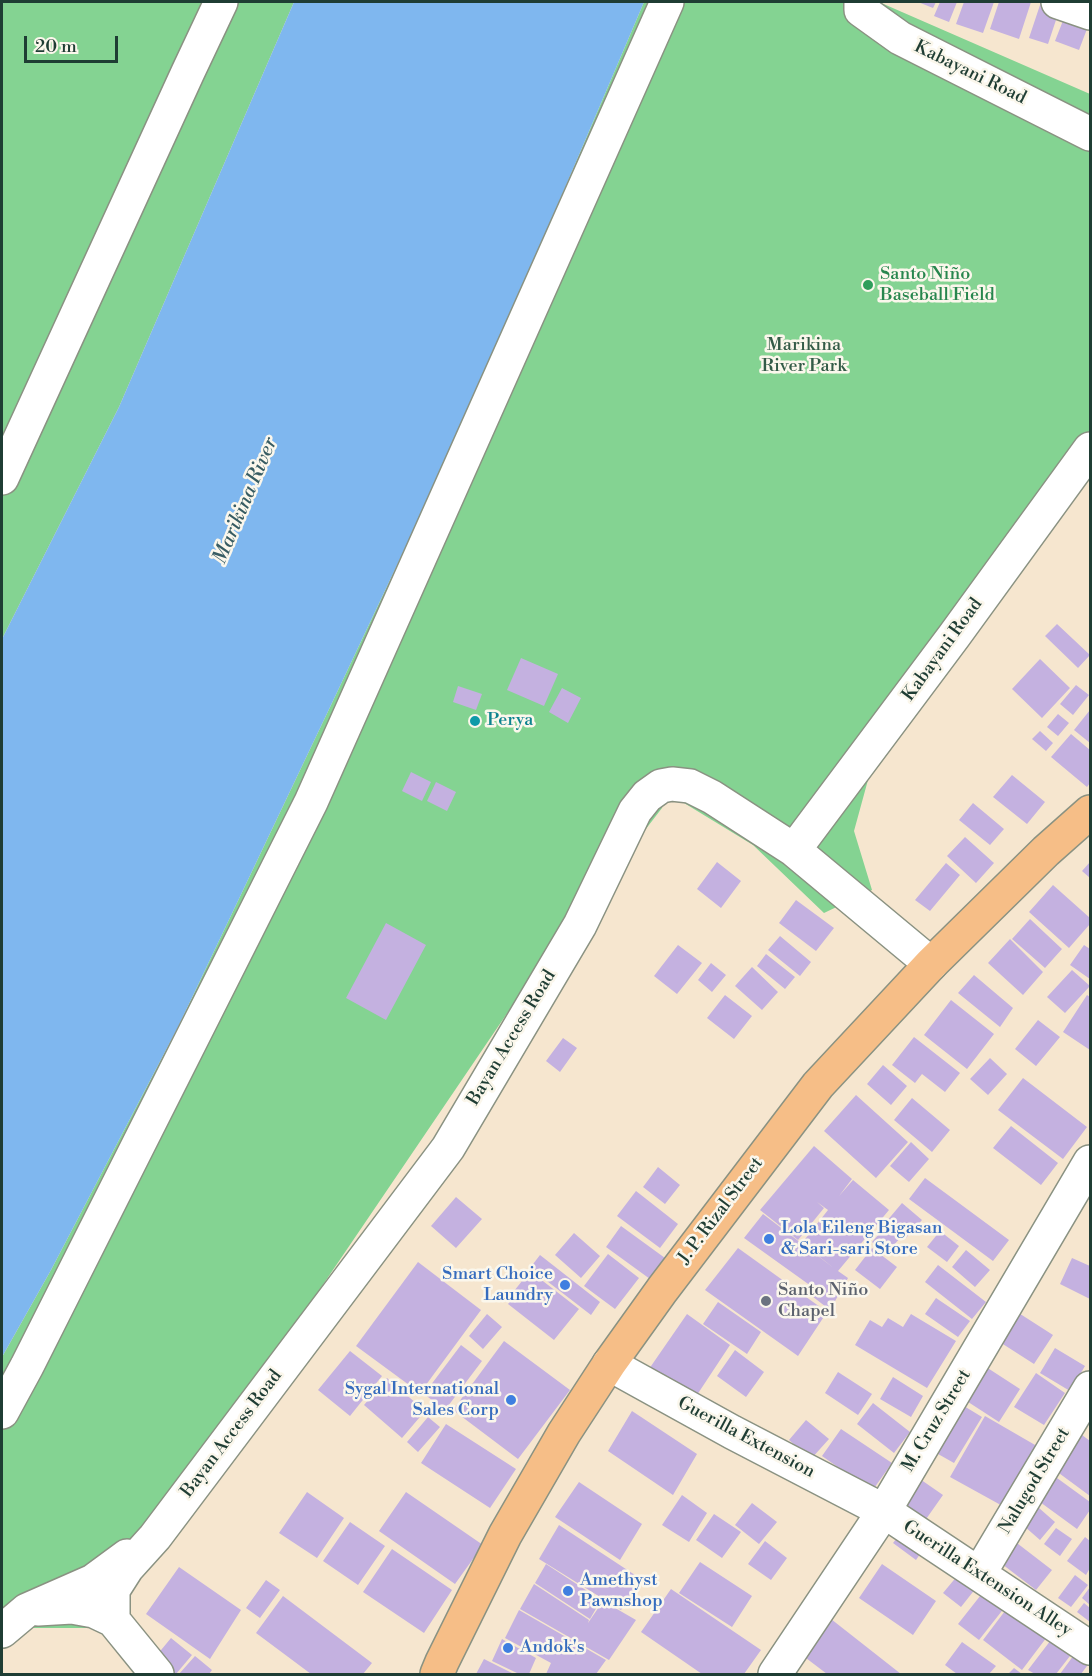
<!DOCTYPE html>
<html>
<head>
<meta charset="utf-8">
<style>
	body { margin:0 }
	#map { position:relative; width:1092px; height:1676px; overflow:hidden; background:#f6e6cf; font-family:"Libre Bodoni",serif }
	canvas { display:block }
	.frame { position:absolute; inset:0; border:3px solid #1f3d34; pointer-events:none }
	.scale { position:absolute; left:24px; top:36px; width:94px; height:27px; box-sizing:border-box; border:3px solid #1f3d34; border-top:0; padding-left:8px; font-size:18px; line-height:21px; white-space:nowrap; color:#1f3d34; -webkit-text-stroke:4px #fbf7ec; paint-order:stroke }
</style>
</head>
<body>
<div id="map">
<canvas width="1092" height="1676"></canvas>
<div class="frame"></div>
<div class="scale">20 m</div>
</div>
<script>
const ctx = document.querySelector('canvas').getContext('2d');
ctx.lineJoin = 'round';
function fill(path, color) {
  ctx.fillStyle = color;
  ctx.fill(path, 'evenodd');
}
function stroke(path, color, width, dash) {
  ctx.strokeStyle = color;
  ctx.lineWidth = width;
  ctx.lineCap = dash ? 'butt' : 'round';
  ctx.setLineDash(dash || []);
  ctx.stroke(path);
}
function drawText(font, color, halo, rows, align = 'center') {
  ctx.font = font + ' "Libre Bodoni",serif';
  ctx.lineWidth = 5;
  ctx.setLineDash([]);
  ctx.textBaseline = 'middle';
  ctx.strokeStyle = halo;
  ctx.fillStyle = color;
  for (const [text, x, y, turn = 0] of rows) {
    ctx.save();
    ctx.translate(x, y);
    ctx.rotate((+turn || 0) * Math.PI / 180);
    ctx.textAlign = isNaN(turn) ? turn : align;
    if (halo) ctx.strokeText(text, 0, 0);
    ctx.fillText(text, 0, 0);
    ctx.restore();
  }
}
const green = new Path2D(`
	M2 2H294L119 407 2 639Z
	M644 2H879L1090 94V464L891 696 854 831 872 890 824 913 753 845 666 792 662 808 529 981 90 1628H2V1357L51 1270 178 1027 331 705 473 404Z`);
const water = new Path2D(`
	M294 2H644L473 404 331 705 178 1027 51 1270 2 1357V639L119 407Z`);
const building = new Path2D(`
	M918 2H936L933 8Z
	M940 2H957L949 22 934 16Z
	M964 2H994L983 33 956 24Z
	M999 2H1031L1019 39 990 29Z
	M1041 2 1060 8 1048 44 1029 38Z
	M1068 8 1090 21 1079 50 1055 41Z
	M1057 624 1090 655 1078 668 1045 636Z
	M521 658 558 674 544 706 507 690Z
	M1040 659 1070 688 1042 718 1012 689Z
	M1076 685 1089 695 1073 715 1060 704Z
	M458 686 482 694 476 710 453 702Z
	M562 688 581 698 568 723 549 712Z
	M1090 710V743L1074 730Z
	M1058 714 1069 723 1058 736 1047 727Z
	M1040 731 1053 743 1046 751 1032 739Z
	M1071 734 1090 750V783L1087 787 1051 757Z
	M411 772 431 782 422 801 402 791Z
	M1012 775 1045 802 1027 824 993 797Z
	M436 782 456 792 447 811 427 801Z
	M973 803 1004 829 990 845 959 820Z
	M965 837 994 863 976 883 947 856Z
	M717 862 741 881 721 908 697 889Z
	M1090 862V878L1082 871Z
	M946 863 960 875 930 911 915 900Z
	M1053 885 1090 918V924L1069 948 1029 912Z
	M796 900 834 928 816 951 779 923Z
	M1030 919 1062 949 1045 968 1012 939Z
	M386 923 426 945 386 1020 346 998Z
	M780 936 811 962 800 976 768 950Z
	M1010 939 1043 972 1023 995 988 963Z
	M678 945 702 963 677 994 654 976Z
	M1084 945 1090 949V979L1070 965Z
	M766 954 795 977 785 989 757 966Z
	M711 963 726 975 712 992 698 980Z
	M752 967 778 992 762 1010 735 986Z
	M1072 970 1090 986 1065 1013 1047 997Z
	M974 975 1013 1008 1000 1027 958 993Z
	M725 995 752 1016 734 1039 707 1018Z
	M1087 995 1090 997V1050L1063 1032Z
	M951 1000 994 1034 967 1069 924 1035Z
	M1038 1020 1060 1037 1036 1066 1015 1049Z
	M914 1037 960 1073 945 1092 922 1074 915 1083 892 1065Z
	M563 1038 577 1048 560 1072 546 1061Z
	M990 1058 1007 1074 988 1095 970 1079Z
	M883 1065 907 1086 891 1105 867 1084Z
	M1023 1078 1087 1127 1063 1159 998 1110Z
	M856 1095 908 1142 876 1178 824 1131Z
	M912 1098 950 1130 932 1152 894 1120Z
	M1011 1126 1058 1163 1041 1185 993 1148Z
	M911 1142 929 1159 909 1182 890 1166Z
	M814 1146 852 1179 839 1196 853 1180 889 1210 838 1271 848 1278 830 1310 808 1293 811 1286 744 1238 763 1214 835 1269 802 1243 828 1210 817 1202 824 1208 798 1240 760 1210Z
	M658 1167 680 1185 665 1204 643 1187Z
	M925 1178 1009 1240 993 1261 909 1199Z
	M636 1191 678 1224 660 1248 617 1216Z
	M456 1197 482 1219 456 1248 431 1226Z
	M902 1203 922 1220 906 1238 886 1222Z
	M888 1224 901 1237 886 1254 872 1242Z
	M621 1226 665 1258 650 1279 606 1247Z
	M940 1231 959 1246 947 1262 927 1247Z
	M574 1233 600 1256 581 1278 555 1255Z
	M738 1248 827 1312 798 1356 705 1290Z
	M872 1248 897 1267 880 1289 855 1270Z
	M966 1250 990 1270 975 1287 952 1267Z
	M608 1254 639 1278 615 1309 584 1286Z
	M540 1255 600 1302 591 1315 530 1268Z
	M1072 1258 1090 1266V1299L1060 1284Z
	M418 1262 481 1310 420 1393 356 1346Z
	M938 1265 986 1302 972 1319 925 1282Z
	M530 1271 579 1309 554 1340 508 1304 513 1298 510 1296Z
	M936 1298 970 1321 958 1337 925 1314Z
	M718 1302 761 1332 747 1354 703 1324Z
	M1014 1310 1053 1335 1034 1364 995 1339Z
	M487 1314 502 1327 483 1349 469 1336Z
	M687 1314 730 1345 695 1398 649 1369Z
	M911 1314 956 1341 927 1388 855 1345 870 1320 882 1327 888 1318 903 1327Z
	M504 1341 570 1390 518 1459 453 1410Z
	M461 1345 482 1361 445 1410 424 1394Z
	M1055 1348 1085 1366 1070 1391 1040 1373Z
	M735 1350 764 1372 746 1397 717 1376Z
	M350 1351 382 1376 350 1416 318 1390Z
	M983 1365 1020 1389 999 1422 962 1398Z
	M838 1372 872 1394 858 1415 825 1393Z
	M1036 1373 1065 1393 1044 1425 1014 1407Z
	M893 1377 923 1396 911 1417 880 1399Z
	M387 1378 425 1411 402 1438 364 1405Z
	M873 1403 910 1432 894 1453 857 1424Z
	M959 1403 982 1417 954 1463 931 1450Z
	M632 1411 697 1454 673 1495 608 1451Z
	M985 1416 1042 1449 1008 1509 950 1477Z
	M428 1417 440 1427 418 1452 407 1442Z
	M806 1420 829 1439 811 1459 789 1440Z
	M446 1424 516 1469 490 1508 421 1463Z
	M841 1429 892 1463 872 1491 822 1456Z
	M1074 1429 1090 1441V1496L1048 1465Z
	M1046 1470 1090 1502V1510L1077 1529 1029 1494Z
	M917 1477 943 1495 924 1522 898 1503Z
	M579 1482 642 1524 620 1560 555 1517Z
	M307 1492 344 1518 317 1558 279 1533Z
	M406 1492 483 1545 455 1584 379 1531Z
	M682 1495 707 1513 689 1542 662 1525Z
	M752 1503 777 1522 759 1544 735 1525Z
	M1039 1508 1055 1522 1040 1540 1024 1526Z
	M714 1514 741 1532 722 1558 696 1540Z
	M350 1522 385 1546 358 1585 323 1561Z
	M559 1525 641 1579 621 1610 539 1559Z
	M1056 1528 1072 1539 1060 1556 1044 1544Z
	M904 1529 926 1545 916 1560 893 1543Z
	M1085 1537 1090 1541V1568L1086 1575 1067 1561Z
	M1013 1540 1052 1570 1036 1590 998 1561Z
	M765 1541 787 1558 771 1580 748 1564Z
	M392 1549 452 1590 424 1633 363 1592Z
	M700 1562 752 1596 732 1627 679 1593Z
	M546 1564 601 1600 590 1619 535 1583Z
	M882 1564 936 1601 913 1635 859 1598Z
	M179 1567 241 1610 210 1659 146 1614Z
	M963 1569 980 1583 961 1607 943 1593Z
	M1075 1575 1088 1585 1071 1607 1058 1598Z
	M266 1580 280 1590 260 1618 246 1608Z
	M534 1584 589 1620 588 1623 603 1601 636 1620 609 1660 520 1609Z
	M1090 1587V1605L1082 1598Z
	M671 1589 761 1650 744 1674H702L641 1632Z
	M984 1591 1005 1607 979 1640 958 1624Z
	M283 1596 372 1663 363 1674H311L256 1633Z
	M1014 1599 1053 1629 1022 1670 983 1640Z
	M1084 1603 1090 1608V1622L1077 1612Z
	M519 1610 606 1660 596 1674H546L551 1663 505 1638Z
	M831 1619 901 1674H827L802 1655Z
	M1057 1632 1077 1647 1056 1674H1035L1028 1670Z
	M171 1638 192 1655 176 1674H168L152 1661Z
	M502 1639 536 1658 529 1674H519L492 1661Z
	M962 1642 996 1666 989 1674H957L945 1665Z
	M1079 1648 1090 1662 1081 1674H1060Z
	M195 1656 212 1670 209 1674H179Z
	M484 1659 514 1674H476Z
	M1014 1668 1022 1674H1008Z`);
const street = new Path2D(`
	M861 2V10L900 38 1090 134
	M1058 2 1090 13
	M2 478 188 72 221 2
	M794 850 954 636 1090 449
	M609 1364 732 1432 884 1511 1090 1648
	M2 1412 27 1366 311 802 667 2
	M979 1574 1090 1388
	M38 1609 72 1607 94 1611 113 1620 157 1674
	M113 1620V1590L127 1568 155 1537 448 1148 580 925 635 811 647 796 661 786 672 784 690 786 712 797 794 850 931 964
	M2 1631 27 1610 93 1581 127 1556
	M775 1674 884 1511 1090 1162`);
const primary = new Path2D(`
	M437 1674 442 1662 505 1535 564 1433 609 1364 662 1290 818 1085 931 964 1046 851 1090 812`);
const markers = [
	[868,285,6,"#2e9e5b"],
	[475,721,6,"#0f9aa8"],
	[769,1239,6,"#3f7fe0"],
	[565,1285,6,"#3f7fe0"],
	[766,1301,6,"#6b7280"],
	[511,1400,6,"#3f7fe0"],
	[568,1591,6,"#3f7fe0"],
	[508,1648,6,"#3f7fe0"]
];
const streetNames = [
	["Kabayani Road",970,73,26],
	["Kabayani Road",943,650,-54],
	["Bayan Access Road",512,1038,-59],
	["J. P. Rizal Street",721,1211,-53],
	["M. Cruz Street",937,1421,-59],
	["Bayan Access Road",232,1434,-53],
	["Guerilla Extension",746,1438,28],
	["Nalugod Street",1035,1481,-59],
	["Guerilla Extension Alley",987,1579,33]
];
const leisureNames = [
	["Santo Niño",880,275],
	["Baseball Field",880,296]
];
const parkNames = [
	["Marikina",804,346],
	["River Park",804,367]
];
const cultureNames = [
	["Perya",487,721]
];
const shopNames = [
	["Lola Eileng Bigasan",781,1229],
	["& Sari-sari Store",781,1250],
	["Smart Choice",553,1275,"right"],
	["Laundry",553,1296,"right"],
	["Sygal International",499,1390,"right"],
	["Sales Corp",499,1411,"right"],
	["Amethyst",580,1581],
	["Pawnshop",580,1602],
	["Andok's",520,1648]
];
const worshipNames = [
	["Santo Niño",778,1291],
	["Chapel",778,1312]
];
const waterNames = [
	["Marikina River",246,501,-67]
];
fill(green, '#84d392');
fill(water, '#7fb7ef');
fill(building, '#c4b1e0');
stroke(street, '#8a9282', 36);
stroke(primary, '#8a9282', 36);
stroke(street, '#fff', 33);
stroke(primary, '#f6be87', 33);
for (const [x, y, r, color] of markers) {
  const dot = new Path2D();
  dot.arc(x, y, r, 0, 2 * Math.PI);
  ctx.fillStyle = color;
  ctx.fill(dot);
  stroke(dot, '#fbf7ec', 2);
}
drawText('18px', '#1f3d34', '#fbf7ec', streetNames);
drawText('18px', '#27864d', '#fbf7ec', leisureNames, 'left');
drawText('18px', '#335b47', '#fbf7ec', parkNames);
drawText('18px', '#0d838f', '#fbf7ec', cultureNames, 'left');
drawText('18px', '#366cbe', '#fbf7ec', shopNames, 'left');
drawText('18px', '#5b616d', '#fbf7ec', worshipNames, 'left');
drawText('italic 20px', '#375c63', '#fbf7ec', waterNames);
</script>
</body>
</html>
